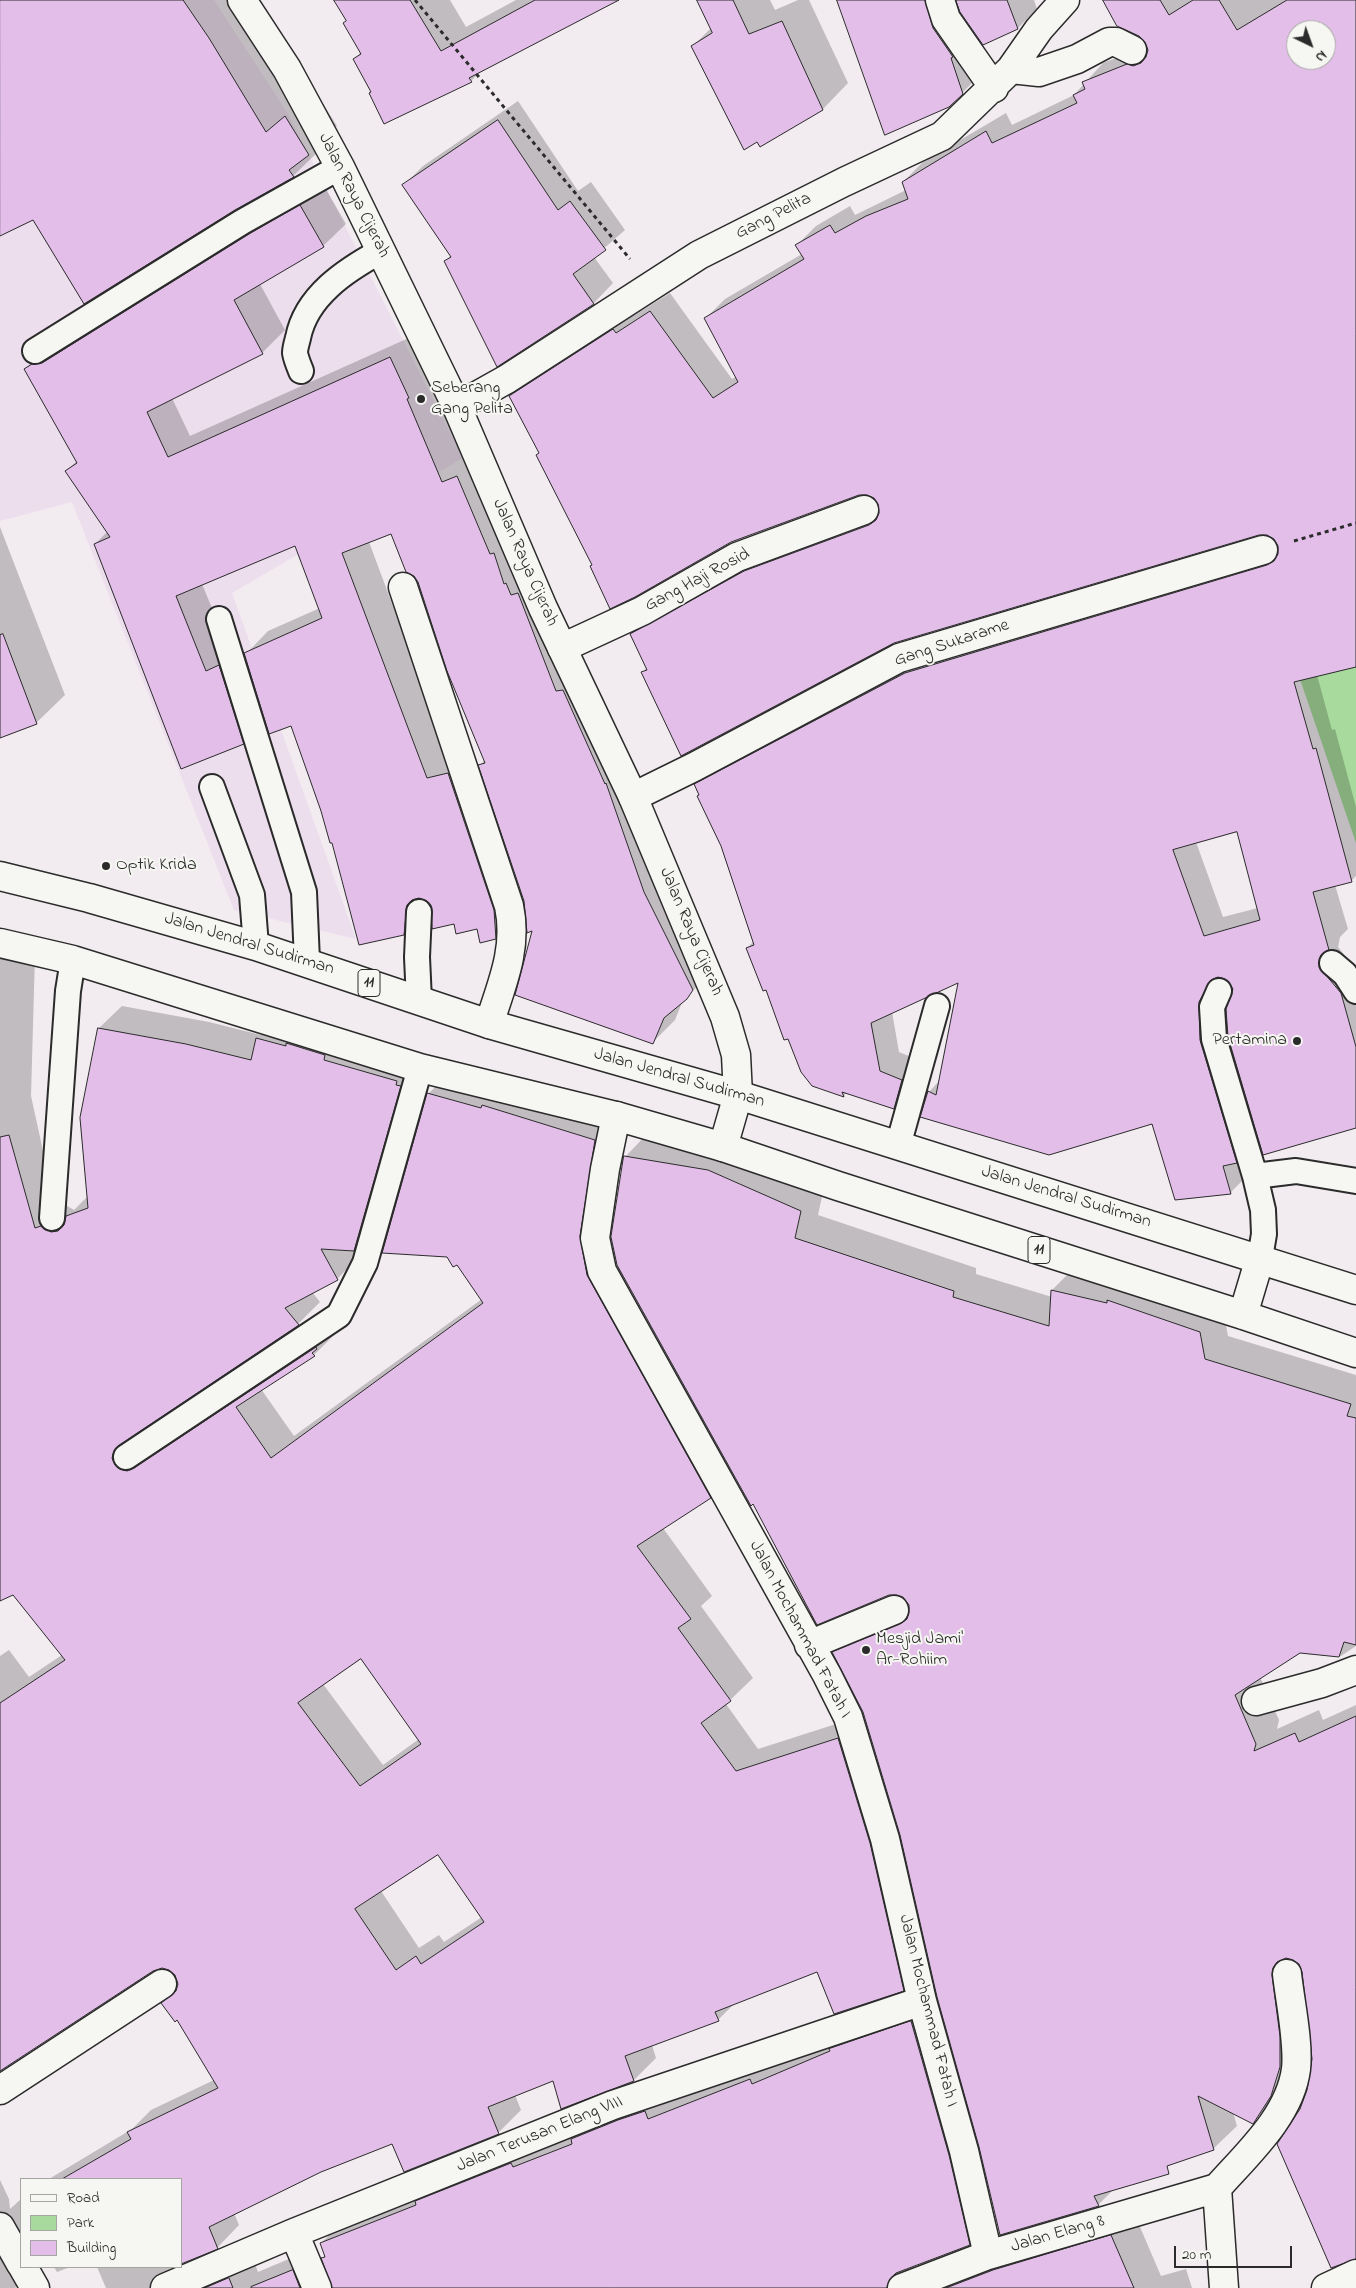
<!DOCTYPE html>
<html>
<head>
<meta charset="utf-8">
<style>
	body { margin:0 }
	#map { position:relative; width:1356px; height:2288px; overflow:hidden; background:#f2ebf0; font-family:"Indie Flower",sans-serif }
	canvas { display:block }
	.legend { position:absolute; left:20px; top:2178px; width:162px; height:90px; box-sizing:border-box; background:#f6f6f2; border:1px solid #a5a5a2; margin:0; padding:6px 9px; list-style:none; font-size:15px; color:#2b2b2b }
	.legend li { display:flex; align-items:center; gap:10px; height:25px }
	.legend b { width:25px; border:1px solid #a5a5a2 }
	.north { position:absolute; left:1286px; top:20px; width:50px; height:50px; box-sizing:border-box; background:#f6f6f2; border:1px solid #a5a5a2; border-radius:50%; rotate:138deg; font-size:14px; font-weight:700; line-height:20px; text-align:center; color:#2b2b2b }
	.north::after { content:''; display:block; margin:auto; width:18px; height:22px; background:#2b2b2b; clip-path:polygon(50% 0,100% 100%,50% 72%,0 100%) }
	.scale { position:absolute; left:1174px; top:2246px; width:118px; height:22px; box-sizing:border-box; border:2px solid #2b2b2b; border-top:0; padding-left:6px; font-size:15px; line-height:18px; white-space:nowrap; color:#2b2b2b; -webkit-text-stroke:4px #f6f6f2; paint-order:stroke }
</style>
</head>
<body>
<div id="map">
<canvas width="1356" height="2288"></canvas>
<ul class="legend">
<li><b style="height:6px;background:#f6f6f2"></b>Road</li>
<li><b style="height:14px;background:#a7da9c"></b>Park</li>
<li><b style="height:14px;background:#e2bee8"></b>Building</li>
</ul>
<div class="north">N</div>
<div class="scale">20 m</div>
</div>
<script>
const ctx = document.querySelector('canvas').getContext('2d');
ctx.lineJoin = 'round';
function fill(path, color) {
  ctx.fillStyle = color;
  ctx.fill(path, 'evenodd');
}
function stroke(path, color, width, dash) {
  ctx.strokeStyle = color;
  ctx.lineWidth = width;
  ctx.lineCap = dash ? 'butt' : 'round';
  ctx.setLineDash(dash || []);
  ctx.stroke(path);
}
function drawText(font, color, halo, rows, align = 'center') {
  ctx.font = font + ' "Indie Flower",sans-serif';
  ctx.lineWidth = 4;
  ctx.setLineDash([]);
  ctx.textBaseline = 'middle';
  ctx.strokeStyle = halo;
  ctx.fillStyle = color;
  for (const [text, x, y, turn = 0] of rows) {
    ctx.save();
    ctx.translate(x, y);
    ctx.rotate((+turn || 0) * Math.PI / 180);
    ctx.textAlign = isNaN(turn) ? turn : align;
    if (halo) ctx.strokeText(text, 0, 0);
    ctx.fillText(text, 0, 0);
    ctx.restore();
  }
}
const built = new Path2D(`
	M0 0H214L287 112 463 458 232 593 356 939 234 910 72 502 0 521Z`);
const green = new Path2D(`
	M1356 633V843L1290 650Z`);
const shadow = new Path2D(`
	M0 0H231L295 104 314 89 337 126 319 143 322 148 293 176 34 218 0 235Z
	M335 0H450L466 27 516 0H602L482 70 471 81 385 123 372 91 354 59 361 52 348 20Z
	M698 0H770L775 10 798 0H809L848 83 823 109 760 145 693 46 711 28Z
	M839 0H949L982 73 949 106Z
	M957 0H1034L1037 9 1018 28Z
	M1104 0H1356V666L1317 675 1332 730 1335 729 1356 807V876L1351 881 1335 885 1348 929 1340 937 1338 947 1356 969V1127L1234 989 1231 982 1221 977 1217 988 1220 1023 1250 1173 1230 1193 1153 1123 1049 1153 929 1092 940 1080 960 981 892 1012 899 1052 921 1061 913 1088 894 1108 847 1092 844 1096 812 1085 747 948 754 941 722 845 696 784 715 765 926 654 1279 549 1274 537 1266 533 1258 534 643 672 647 667 631 634 651 615 764 552 880 509V504L874 497 867 493 858 494 594 565 537 455 540 452 510 396 530 377 633 311 635 315 670 293 732 379 737 376 706 318 725 299 802 254 797 245 816 226 850 206 855 215 906 190 903 182 923 162 1006 113 1012 125 1074 95 1103 63 1148 46 1146 41ZM1296 30H1326V60H1296ZM1238 830 1258 908 1223 917 1196 842Z
	M518 101 578 191 591 182 625 230 594 257 613 283 594 303 498 365 446 261 451 255 403 186 423 166Z
	M323 184 346 224 323 246 260 284 285 330 262 353 172 398 190 436 413 336 465 460 479 454 709 975 683 1000 675 1020 653 1042 534 930 480 765 485 760 419 582 392 533 369 542 449 756 517 916 495 938 477 927 455 923 427 899 426 911 404 934 322 811 292 724 266 720 243 743 95 544 108 531 66 471 77 461 25 369 48 347ZM296 544 320 608 268 631 245 655 241 643 229 649 202 584Z
	M0 527 65 695 36 723 0 721Z
	M0 945 35 955 31 1096 45 1160 64 1204 74 1210 88 1196 99 1028 122 1006 209 1022 261 1035 280 1017 419 1058 376 1227 355 1248 359 1257 337 1279 312 1292 320 1302 298 1324 135 1433 137 1442 334 1330 336 1333 314 1355 261 1389 294 1436 482 1299 428 1094 451 1072 617 1118 602 1213 609 1252 618 1268 625 1157 648 1133 824 1187 818 1215 976 1268V1274L1052 1297V1290L1075 1267 1223 1309 1228 1336 1356 1375V1646L1341 1656 1300 1652 1260 1677 1279 1720 1277 1729 1319 1710 1323 1720 1356 1705V2258L1301 2109 1309 2090 1313 2070 1312 2033 1304 1972 1301 1964 1295 1960 1304 2024 1276 2099 1253 2122 1233 2112 1237 2126 1213 2149 1156 2168 1114 2189 1098 2205 980 2147 901 1834 864 1712 834 1653 857 1629 910 1607V1604L904 1596 754 1503 734 1473 710 1497 663 1528 712 1596 701 1606 753 1678 726 1704 758 1749 861 1716 926 1967 903 1990 818 1970 735 2003 718 2020 652 2045 656 2058 634 2080 562 2107 553 2080 515 2095 521 2110 498 2133 393 2142 321 2171 234 2213 239 2225 217 2248 181 2179H49L132 2129 151 2110 214 2080 178 2019 163 2003 178 1988 179 1983 176 1975 169 1969 161 1967 153 1970 0 2071V1656L9 1650 29 1677 62 1655 129 1536 0 1600ZM362 1658 419 1739 383 1765 323 1684ZM438 1853 482 1917 444 1942 439 1935 419 1948 381 1891Z
	M934 1999 992 2222 969 2244 909 2267 914 2277 1134 2213 1161 2276 1186 2269 1192 2288H106L97 2267H172L173 2272 252 2256 258 2272 315 2248 323 2264H325L323 2258 326 2255 321 2243 344 2221 432 2186Z
	M0 2180 9 2199 10 2209 21 2199V2266L26 2277 15 2288H0Z
	M54 2267H70L57 2272Z`);
const building = new Path2D(`
	M0 0H183L209 38 266 132 285 116 309 155 289 170 294 177 235 210 84 304 33 220 0 236Z
	M334 0H410L441 51 535 0H619L469 78 472 82 384 124 369 93 371 92 353 59 361 54 343 23 346 21Z
	M697 0H733L749 34 782 21 823 110 760 147 757 142 744 150 691 46 712 33Z
	M837 0H925L933 28 953 57 951 58 963 94 949 107 885 135Z
	M956 0H1007L1018 29 983 45 960 12Z
	M1103 0H1160L1169 15 1193 0H1219L1237 30 1287 0H1356V667L1294 682 1313 749 1316 748 1352 882 1313 892 1329 950 1321 955 1319 967 1341 993 1356 1047V1128L1263 1155 1228 1037 1226 1009 1233 989 1225 979 1218 977 1211 980 1199 1002 1200 1040 1237 1163 1223 1166 1231 1194 1175 1200 1152 1124 1049 1155 920 1117 928 1091 936 1095 958 983 871 1023 880 1071 902 1080 894 1109 842 1092 844 1097 812 1086 801 1072 788 1039 784 1040 766 990 763 991 746 948 754 945 721 846 697 796 699 795 694 784 905 673 1267 565 1274 561 1278 554V546L1274 539 1267 535H1259L894 643 681 756 641 672 647 670 630 634 744 571 869 525 876 520 879 513 878 504 874 498 867 495H859L731 542 635 597 610 609 590 566 592 565 536 455 539 453 509 396 613 329 616 333 650 311 713 398 738 382 704 318 804 259 795 245 830 225 835 233 866 216 908 199 902 182 986 131 992 143 1077 103 1073 95 1085 89 1082 82 1127 64 1133 66 1141 63 1146 57 1148 50 1145 42 1139 36 1117 26ZM1296 30H1326V60H1296ZM1237 832 1260 920 1204 936 1173 850Z
	M498 120 558 210 570 201 606 250 573 274 594 304 497 367 444 261 451 257 402 185Z
	M300 205 324 247 234 300 263 354 147 412 168 457 390 357 409 398 407 399 442 482 457 476 490 554 494 553 504 584 506 583 511 595 518 593 556 691 563 690 605 784 606 783 644 892 693 990 687 999 664 1018 653 1044 515 995 532 931 527 933 524 901 478 765 485 763 447 671 418 582 414 576 406 572 391 534 342 553 427 778 448 773 494 910 496 939 480 943 477 929 456 934 454 924 432 929 431 906 427 901 419 898 412 900 407 905 404 935 359 945 332 843H330L321 811 291 726 269 734 244 653 322 618 295 546 176 596 206 671 219 665 244 744 181 769 94 544 110 537 65 471 77 463 24 369 32 364 42 363 249 234Z
	M3 634 37 724 0 738V635Z
	M98 1028 186 1044 251 1060 256 1038 286 1046V1043L325 1055 324 1060 397 1081 396 1085 401 1086 354 1251 321 1249 338 1280 285 1308 299 1325 118 1446 114 1451 112 1458 115 1465 120 1469 127 1471 134 1468 316 1347 317 1349 312 1353 315 1356 236 1407 271 1458 483 1303 457 1265 453 1267 447 1257 382 1253 427 1093 481 1108 482 1105 595 1140 580 1236 587 1275 711 1498 637 1546 691 1619 678 1628 731 1701 701 1723 736 1771 838 1738 870 1843 904 1991 834 2014 817 1972 715 2012 719 2021 625 2056 634 2081 561 2109 553 2081 488 2107 499 2134 404 2172 392 2144 321 2172 209 2227 218 2249 181 2264V2179H62L131 2139 127 2132 218 2088 177 2020 175 2022 161 2003 176 1991 178 1984 175 1975 169 1970 162 1968 153 1971 0 2071V1703L65 1660 13 1595 0 1601V1137L9 1135 35 1228 41 1226 51 1232 58 1231 64 1225 66 1216 88 1208 80 1118ZM361 1659 421 1744 360 1786 298 1703ZM438 1855 484 1922 421 1964 416 1956 396 1970 355 1909Z
	M624 1156 708 1170 801 1211 795 1238 954 1291 953 1297 1049 1326 1051 1290 1107 1303V1300L1200 1332 1205 1359 1351 1404 1347 1416 1356 1418V1645L1344 1642 1339 1657 1300 1653 1235 1695 1256 1744 1254 1751 1295 1733 1299 1742 1356 1716V2259L1331 2268 1277 2144 1300 2109 1307 2090 1312 2059 1302 1972 1299 1964 1293 1960 1286 1958 1277 1962 1273 1968 1272 1975 1280 2036V2067L1271 2096 1253 2124 1198 2096 1214 2150 1167 2166 1169 2174 1094 2196 1099 2206 1000 2235 979 2147 937 1997 900 1835 863 1712 832 1652 900 1624 907 1619 909 1613V1605L903 1597 897 1595H889L817 1625 753 1504 751 1506 617 1265 611 1237Z
	M911 2021 949 2155 970 2245 896 2273 890 2279 887 2288H332L321 2258 325 2257 320 2243 416 2205 415 2201 511 2163 513 2167 572 2144 571 2139 618 2120 645 2111 648 2119 750 2079 752 2084 830 2051 829 2049Z
	M1111 2235 1134 2288H946L993 2270Z
	M293 2270 300 2288H251V2287Z
	M229 2278 233 2288H205Z`);
const path = new Path2D(`
	M415 0 630 259
	M1294 541 1356 523`);
const service = new Path2D(`
	M35 351 242 222 340 167
	M301 371C299 366 296 359 295 353 295 348 297 342 298 338 306 296 346 270 381 251
	M219 619 304 892 307 961
	M212 787 252 895 256 946
	M419 912 417 957 419 1001
	M1332 963 1345 974 1356 991
	M1219 991 1212 1007 1214 1039 1255 1176 1263 1210 1264 1234 1260 1258
	M898 1146 937 1006
	M1255 1176 1296 1171 1356 1181
	M52 1218 68 991 73 960
	M126 1457 339 1315 365 1263 420 1068`);
const minor = new Path2D(`
	M940 0 946 19 994 88
	M1011 69 1039 72 1077 59 1109 42H1116L1132 50
	M457 407 507 379 699 255 844 182 942 136 1011 69 1039 29 1065 0
	M403 587 509 906C518 948 502 984 489 1024
	M562 648 642 611 737 557 864 510
	M633 797 694 767 899 658 1263 550
	M616 1116 605 1169 595 1238 602 1271 827 1675 848 1717 885 1839 922 2001 964 2151 988 2255
	M809 1645 894 1610
	M1256 1701 1322 1683 1356 1670
	M0 2090 162 1984
	M0 2227 21 2264
	M294 2233 317 2288
	M23 2267 35 2288
	M165 2288 294 2233 613 2105 922 2001
	M902 2288 988 2255 1217 2188
	M1224 2288 1217 2188C1247 2154 1290 2116 1296 2069 1299 2043 1290 2001 1287 1974
	M1326 2288 1356 2274`);
const secondary = new Path2D(`
	M242 0 287 69 340 167 457 407 543 608 633 797 725 1017 736 1055 738 1095 723 1147`);
const trunk = new Path2D(`
	M0 876 89 898 256 946 489 1024 738 1095 1356 1290
	M0 943 73 960 420 1068 616 1116 723 1147 838 1186 1243 1315 1356 1353
	M1243 1315 1260 1258`);
const markers = [
	[421,399,5,"#2b2b2b"],
	[106,866,5,"#2b2b2b"],
	[1297,1041,5,"#2b2b2b"],
	[866,1650,5,"#2b2b2b"]
];
const shields = [
	[369,983,22],
	[1039,1250,22]
];
const shieldNames = [
	["11",369,983],
	["11",1039,1250]
];
const streetNames = [
	["Jalan Raya Cijerah",353,196,63],
	["Gang Pelita",774,217,-27],
	["Jalan Raya Cijerah",524,563,66],
	["Gang Haji Rosid",698,581,-28],
	["Gang Sukarame",952,644,-18],
	["Jalan Raya Cijerah",690,932,67],
	["Jalan Jendral Sudirman",249,945,17],
	["Jalan Jendral Sudirman",679,1079,16],
	["Jalan Jendral Sudirman",1066,1198,17],
	["Jalan Mochammad Fatah I",799,1630,62],
	["Jalan Mochammad Fatah I",927,2011,76],
	["Jalan Terusan Elang VIII",540,2135,-22],
	["Jalan Elang 8",1058,2235,-16]
];
const poiNames = [
	["Seberang",431,389],
	["Gang Pelita",431,410],
	["Optik Krida",116,866],
	["Pertamina",1287,1041,"right"],
	["Mesjid Jami'",876,1640],
	["Ar-Rohiim",876,1661]
];
fill(built, '#eddeee');
fill(green, '#a7da9c');
fill(shadow, '#0003');
fill(building, '#e2bee8');
stroke(building, '#2b2b2b', 1);
stroke(service, '#2b2b2b', 28);
stroke(minor, '#2b2b2b', 31);
stroke(secondary, '#2b2b2b', 31);
stroke(trunk, '#2b2b2b', 31);
stroke(path, '#2b2b2b', 3, [4, 4]);
stroke(service, '#f6f6f2', 24);
stroke(minor, '#f6f6f2', 28);
stroke(secondary, '#f6f6f2', 28);
stroke(trunk, '#f6f6f2', 28);
for (const [x, y, r, color] of markers) {
  const dot = new Path2D();
  dot.arc(x, y, r, 0, 2 * Math.PI);
  ctx.fillStyle = color;
  ctx.fill(dot);
  stroke(dot, '#f6f6f2', 2);
}
for (const [x, y, w] of shields) {
  const box = new Path2D();
  box.roundRect(x - w / 2, y - 13.5, w, 27, 4);
  ctx.fillStyle = '#f6f6f2';
  ctx.fill(box);
  stroke(box, '#2b2b2b', 1);
}
drawText('bold 16px', '#2b2b2b', null, shieldNames);
drawText('18px', '#2b2b2b', '#f6f6f2', streetNames);
drawText('18px', '#2b2b2b', '#f6f6f2', poiNames, 'left');
</script>
</body>
</html>
